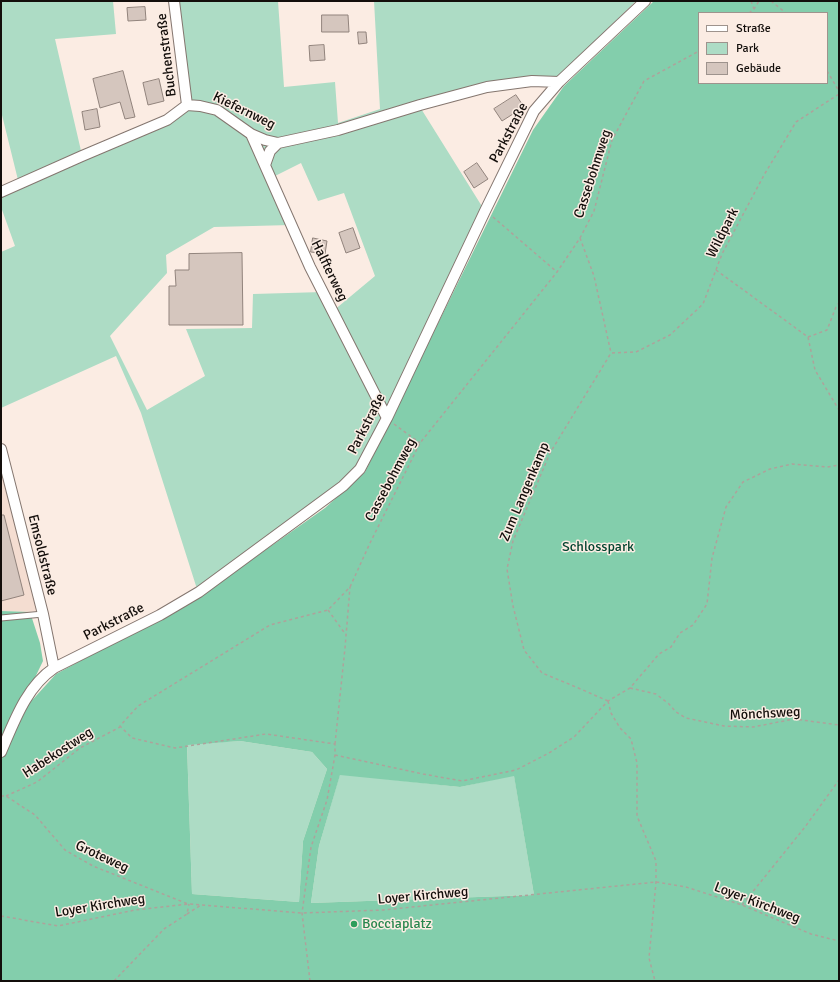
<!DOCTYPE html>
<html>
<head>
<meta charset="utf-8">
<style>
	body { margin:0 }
	#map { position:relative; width:840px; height:982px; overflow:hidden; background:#fbece3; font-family:Signika,sans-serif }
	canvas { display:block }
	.frame { position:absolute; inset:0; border:2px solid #130e0b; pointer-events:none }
	.legend { position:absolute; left:698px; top:12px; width:130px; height:72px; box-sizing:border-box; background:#fbece3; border:1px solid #9e938d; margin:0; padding:5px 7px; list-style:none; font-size:12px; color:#130e0b }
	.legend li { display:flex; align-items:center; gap:8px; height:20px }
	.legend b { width:20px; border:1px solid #9e938d }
</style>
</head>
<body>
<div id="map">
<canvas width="840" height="982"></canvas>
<div class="frame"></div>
<ul class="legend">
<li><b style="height:5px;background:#fff"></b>Straße</li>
<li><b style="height:11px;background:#addcc5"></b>Park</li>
<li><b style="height:11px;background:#d5c6be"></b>Gebäude</li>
</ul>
</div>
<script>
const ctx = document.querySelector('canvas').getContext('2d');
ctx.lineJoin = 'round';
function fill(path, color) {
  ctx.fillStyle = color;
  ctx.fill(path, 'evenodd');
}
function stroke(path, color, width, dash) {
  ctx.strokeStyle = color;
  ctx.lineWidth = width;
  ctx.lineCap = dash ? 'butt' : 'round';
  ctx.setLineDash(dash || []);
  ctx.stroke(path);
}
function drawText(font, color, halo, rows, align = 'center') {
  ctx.font = font + ' Signika,sans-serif';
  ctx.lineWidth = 3;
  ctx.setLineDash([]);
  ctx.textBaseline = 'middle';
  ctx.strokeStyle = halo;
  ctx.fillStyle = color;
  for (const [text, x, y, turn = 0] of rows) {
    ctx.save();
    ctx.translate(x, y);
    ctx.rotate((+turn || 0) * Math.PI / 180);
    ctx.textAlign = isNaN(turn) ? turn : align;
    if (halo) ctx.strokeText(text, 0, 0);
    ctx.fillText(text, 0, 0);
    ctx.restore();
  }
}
const built = new Path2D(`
	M1 455 40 610 30 612 1 611Z`);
const green = new Path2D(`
	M1 1H13V2L31 1H113L116 34 55 39 82 155 187 105 174 1H278L284 87 335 82 338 123 380 109 374 1H636L550 85 487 90 420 107 483 208 357 467 319 500 197 589 141 413 116 356 1 408V252L15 246 1 207V192L19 184 1 111ZM301 163 318 201 344 193 375 276 333 311 323 292 253 294 252 328 186 329 205 376 147 410 110 336 167 273 166 255 214 227 291 225 271 178Z
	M240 741 312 752 327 769 303 841 299 902 192 894 187 744Z
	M340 774 460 787 514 775 534 895 311 903 319 846Z`);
const forest = new Path2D(`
	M654 1H839V981H1V759L26 707 56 674 196 599 325 508 365 472 533 130 564 86ZM699 13H827V83H699ZM240 741 312 752 327 769 303 841 299 902 192 894 187 745ZM340 775 460 787 514 776 534 895 311 903 319 846Z
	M1 611 30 612 40 643 43 661 1 748Z`);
const building = new Path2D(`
	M145 7 146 20 128 21 127 8Z
	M322 15H348L349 32H322Z
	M358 32H366L367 43 359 44Z
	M324 45 325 60 310 61 309 46Z
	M123 71 135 117 125 119 120 102 100 108 93 79Z
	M159 79 164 101 148 105 143 83Z
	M516 95 524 107 519 110 522 114 516 118 513 114 502 121 494 109Z
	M97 109 100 127 85 130 82 112Z
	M477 163 488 179 474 188 464 172Z
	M353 228 360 248 346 253 339 233Z
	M313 238 327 241 325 254 311 252Z
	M242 253 243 325H169V286H176L175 270H189V254Z
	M1 515H4L24 595 1 601Z`);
const path = new Path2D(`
	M751 1 754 9
	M771 1 786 13
	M749 13 754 9 759 1
	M827 71 839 91
	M493 217 557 272
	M580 238 594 276 611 353
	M716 270 808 337 815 370 839 410
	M808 337 827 330 836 307 839 303
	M394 424 420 443
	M328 610 346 635
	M630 688 656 694 669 704 676 712 686 718 724 726 753 727 794 719 839 725
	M608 701 576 687 542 673 524 650 513 606 507 569 513 541 550 453 611 353 636 352 670 335 703 304 722 254 764 175 796 122 839 94
	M608 701 611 713 620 728 631 739 637 763V816L656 861V882L649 958 655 981
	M335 744 345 648 350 587
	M335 755 423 774 462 781 516 770 549 753 574 737 608 701 630 688 659 654 671 647 680 633 693 625 707 604 712 558 726 507 743 482 770 469 792 464 827 467 839 465
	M1 796H6L35 815 65 850 93 866 188 904
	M6 796 37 782 80 748 120 727
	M742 905 805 827 839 780
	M187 914 201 905
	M1 916 58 926 135 910 189 904 302 913 383 910 656 882 686 887 742 905 811 934 839 941
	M114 981 164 929 187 914 189 904
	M310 981 302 913 311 847 327 800 335 755V744L266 734 175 748 132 738 120 726 138 706 270 625 328 610 350 587 370 543 420 443 557 272 580 238 594 211 612 140 644 81 699 51`);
const lane = new Path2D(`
	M1 618 43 614`);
const street = new Path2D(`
	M174 1 187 105
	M251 134 310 267 387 418
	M265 165 270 151 278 143
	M1 192 82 156 167 120 187 105 200 106 217 110 251 134 265 140 278 143 338 130 420 105 487 87 532 81 559 82
	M1 449 43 614 54 668
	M1 752C14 722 26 687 54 668L160 615 199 592 343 486 360 469 387 418 485 211 534 111 559 82 645 1`);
const markers = [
	[354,924,4,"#2e9e5b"]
];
const streetNames = [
	["Buchenstraße",167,55,-97],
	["Kiefernweg",244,111,26],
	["Parkstraße",509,133,-62],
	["Cassebohmweg",593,174,-72],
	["Wildpark",723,233,-63],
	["Halfterweg",329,271,64],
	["Parkstraße",367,424,-63],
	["Cassebohmweg",391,480,-62],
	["Zum Langenkamp",525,492,-67],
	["Emsoldstraße",42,555,76],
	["Parkstraße",114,622,-27],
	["Mönchsweg",765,714,-3],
	["Habekostweg",58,753,-33],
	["Groteweg",102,857,25],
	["Loyer Kirchweg",423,896,-5],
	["Loyer Kirchweg",757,903,21],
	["Loyer Kirchweg",100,906,-9]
];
const parkNames = [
	["Schlosspark",598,547]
];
const leisureNames = [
	["Bocciaplatz",362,924]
];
fill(built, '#f4ddd1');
fill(green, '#addcc5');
fill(forest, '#83ceac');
fill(building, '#d5c6be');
stroke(building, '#91837c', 1);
stroke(lane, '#84766f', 7);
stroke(street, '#84766f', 12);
stroke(path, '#aea29b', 1.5, [3, 3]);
stroke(lane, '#fff', 5);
stroke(street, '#fff', 10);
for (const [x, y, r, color] of markers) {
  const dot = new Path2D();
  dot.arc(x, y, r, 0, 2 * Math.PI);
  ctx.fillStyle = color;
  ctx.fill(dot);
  stroke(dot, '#fbece3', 1.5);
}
drawText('14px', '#130e0b', '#fbece3', streetNames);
drawText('14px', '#02442f', '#fbece3', parkNames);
drawText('14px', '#27864d', '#fbece3', leisureNames, 'left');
</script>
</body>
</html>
